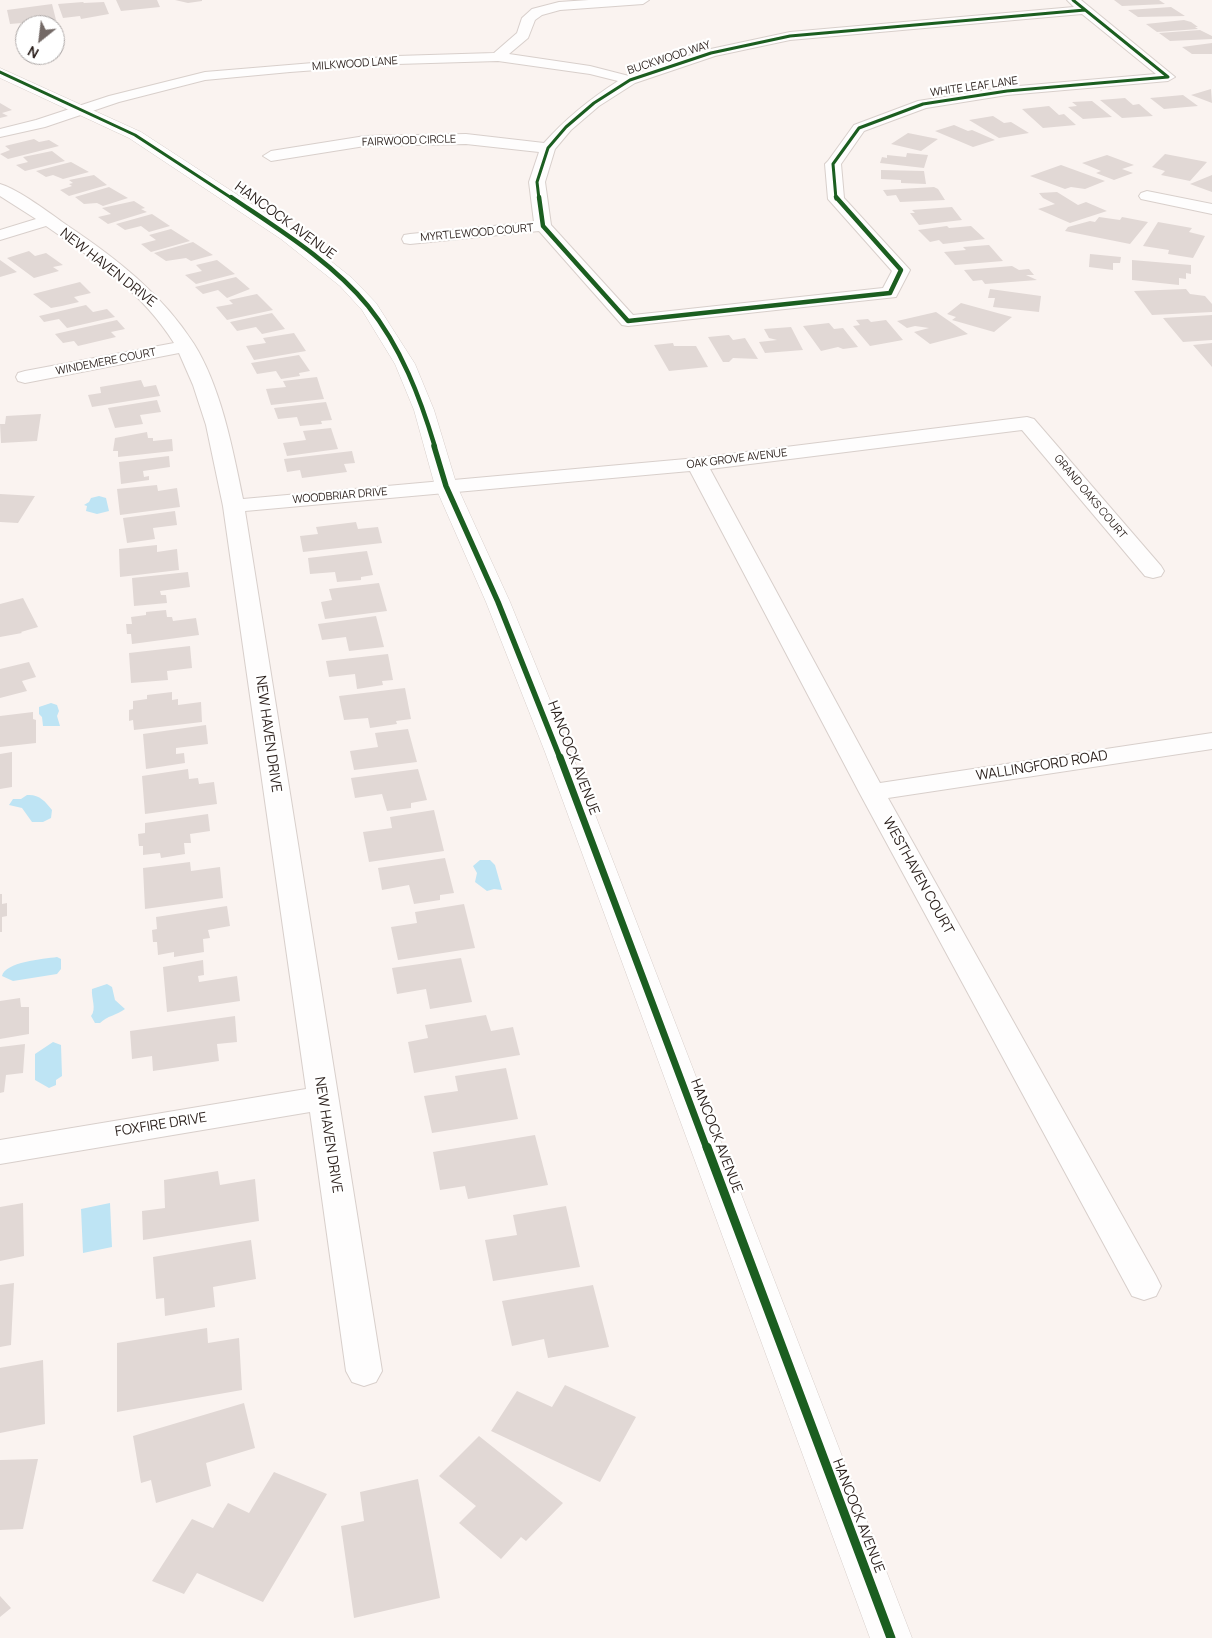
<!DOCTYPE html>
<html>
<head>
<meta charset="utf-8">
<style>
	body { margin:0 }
	#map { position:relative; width:1212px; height:1638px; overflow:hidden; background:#faf3f0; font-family:Manrope,sans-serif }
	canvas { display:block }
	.north { position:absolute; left:15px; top:15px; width:50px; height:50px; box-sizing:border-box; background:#fff; border:1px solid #aaa5a4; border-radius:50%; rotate:209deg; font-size:14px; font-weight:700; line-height:20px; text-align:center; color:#2a1f1b }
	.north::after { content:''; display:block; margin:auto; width:18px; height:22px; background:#736966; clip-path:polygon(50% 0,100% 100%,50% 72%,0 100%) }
</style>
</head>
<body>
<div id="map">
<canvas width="1212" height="1638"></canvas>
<div class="north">N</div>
</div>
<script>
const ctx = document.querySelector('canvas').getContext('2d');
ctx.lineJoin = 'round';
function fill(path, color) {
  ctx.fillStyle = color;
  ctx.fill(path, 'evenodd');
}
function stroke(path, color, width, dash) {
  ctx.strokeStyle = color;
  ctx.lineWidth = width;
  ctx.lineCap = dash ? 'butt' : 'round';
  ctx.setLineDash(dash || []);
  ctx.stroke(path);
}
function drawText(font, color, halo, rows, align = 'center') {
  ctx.font = font + ' Manrope,sans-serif';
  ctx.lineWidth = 4.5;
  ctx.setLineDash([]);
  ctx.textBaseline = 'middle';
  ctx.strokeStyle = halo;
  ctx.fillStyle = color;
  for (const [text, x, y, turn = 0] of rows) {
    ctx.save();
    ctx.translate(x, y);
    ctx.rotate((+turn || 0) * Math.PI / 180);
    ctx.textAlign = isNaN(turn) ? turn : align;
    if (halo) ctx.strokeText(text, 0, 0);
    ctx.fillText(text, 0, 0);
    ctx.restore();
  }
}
const water = new Path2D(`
	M99 496 106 498 109 511 97 514 86 511 87 506 84 505 89 502 91 498Z
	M51 703 57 705 59 711 57 716 60 726H43L42 717 39 714V707Z
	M27 795C39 794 45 801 52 810L51 818 43 822H32L22 808 9 805 13 799H21Z
	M480 860H490L495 865 502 890 494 889 487 891 475 882 477 873 473 866Z
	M57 957 61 959V969L57 974 13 981 2 976C5 962 43 959 57 957Z
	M107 984 112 987 115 1000 125 1009C117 1015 107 1016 100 1023H95L91 1016C97 1009 91 998 92 989Z
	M53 1042 61 1045 62 1076 56 1080V1085L49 1088 35 1080V1054Z
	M110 1203 112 1247 83 1253 81 1209Z`);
const building = new Path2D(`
	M116 0H157L160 7 121 11Z
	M175 0H202V1L188 3Z
	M1114 0H1159L1165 4 1122 6Z
	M83 2 84 3 104 2 109 14 81 19 80 16 63 18 58 4Z
	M52 4 56 20 10 24 7 10Z
	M1171 7 1185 16 1138 17 1128 10Z
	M1184 20 1191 22 1198 27H1195L1198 29 1157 32 1146 24Z
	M1200 30 1212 36V39L1170 41 1159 33Z
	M1212 43V54H1192L1182 47Z
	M1211 89 1212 103 1191 95Z
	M1183 95 1198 106 1164 109 1150 98Z
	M1125 98 1133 105 1139 104 1153 116 1122 118 1100 100Z
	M1092 101 1112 117 1083 119 1068 107 1077 106 1072 102Z
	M0 103 12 110 2 113 8 116 0 118Z
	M1049 106 1059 115 1064 114 1076 125 1043 128 1022 109Z
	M993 116 1004 123 1011 122 1029 133 999 138 969 120Z
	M954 125 968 131 972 130 995 140 973 147 935 131Z
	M908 133 938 139 921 151 891 144Z
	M34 139 39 142 49 140 59 146 8 159 0 154 10 150 5 146Z
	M52 151 65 161 25 171 16 165 28 162 23 157Z
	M907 153 928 155 924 168 880 163 882 157 887 158V155L906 157Z
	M1165 154 1207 162 1190 181 1161 175 1165 171 1152 167Z
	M1107 155 1134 165 1122 169 1133 173 1114 180 1096 173 1101 171 1082 163Z
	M71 162 89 172 63 179 53 175 46 177 36 171Z
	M1061 165 1105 181 1085 189 1071 187 1065 189 1030 176Z
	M881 170 924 171 926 184 901 183V180L881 179Z
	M94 175 107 185 69 196 60 190 72 186 69 184 73 183 69 180Z
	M1212 175V192L1190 184Z
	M109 187 128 198 103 206 97 203 84 204 75 197Z
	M934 187 938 189 945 200 900 202 896 195 887 196 883 190Z
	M1057 192 1078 205 1086 202 1107 211 1070 223 1038 209 1055 204 1043 198 1039 193Z
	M134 201 145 208 141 209 147 212 108 224 98 217 111 214 102 208Z
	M952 207 962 220 919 225 910 213H915L912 210Z
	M152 214 170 226 149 232 141 226 125 230 116 224Z
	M1099 217 1120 220 1122 217 1148 222 1130 244 1065 231 1068 227 1090 221 1095 222Z
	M1158 222 1192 228 1189 232 1205 236 1193 258 1168 254 1169 250 1143 246Z
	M947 226 949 228 971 226 985 239 943 244 939 240 930 242 918 230Z
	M171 229 190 241 151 252 141 244 156 240 149 235Z
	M193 242 213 255 191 261 186 258 166 261 154 253Z
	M989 245 1003 261 955 265 944 252 966 250 963 247Z
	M29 251 35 256 46 253 63 265 53 267 59 271 34 278 7 258Z
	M1090 254 1121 257 1120 263H1113V270L1089 267Z
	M0 260 17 272 0 277Z
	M217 260 235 274 196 284 185 275 202 271 196 265Z
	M1132 260 1191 265V274L1186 273V279L1179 278V285L1132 280Z
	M1012 266 1019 270 1029 269 1034 275H1026L1037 280 985 284 982 280 973 281 964 270Z
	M236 277 250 289 227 298 218 290 203 294 195 287Z
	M80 282 91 293 74 297 79 302 62 306 51 308 33 294Z
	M990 289 1041 296 1039 312 993 307 995 298H988Z
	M1186 289 1190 294 1205 296 1212 304V312L1152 315 1134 291Z
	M257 294 273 310 227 320 216 307 233 304 229 300Z
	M961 303 1012 317 994 332 952 320 956 317 947 314Z
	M86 305 93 312 107 309 115 317 67 328 59 319 44 322 39 316Z
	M936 312 968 334 930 344 914 332 929 328 915 326 907 328 897 321Z
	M272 313 285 329 262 334 256 327 237 331 230 322Z
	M1212 315V340L1183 342 1163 318Z
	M868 319 871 322 886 320 903 340 870 346 853 326 860 325 856 320Z
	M117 320 125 329 111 332 116 337 78 346 74 341 63 343 55 334Z
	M829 323 834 329 843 328 858 347 843 349 838 347 821 351 803 326Z
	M791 327 803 350 765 353 759 342 777 340 769 338 764 329Z
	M294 333 306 351 254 360 246 346 266 343 263 338Z
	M729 335 733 340 745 338 758 359 733 358 729 362H723L708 337Z
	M673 343 674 346H696L708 367 669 371 654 345Z
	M1212 343V367L1193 345Z
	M299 355 310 371 299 373 300 376 281 379 276 371 257 374 251 363Z
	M317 377 324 399 271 405 266 389 286 387 283 381Z
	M141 380 144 387 156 385 160 396 92 407 88 395 101 393 100 387Z
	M157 400 161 412 140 415 143 424 115 428 108 408Z
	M326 402 332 420 321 421 322 424 300 426 297 417 278 419 274 408Z
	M41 414 37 441 1 443 0 424H5L6 416Z
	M331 428 338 449 287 456 283 443 306 440 303 431Z
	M147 432 148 438H153V441L172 439 173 451 118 457V451H113L115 438Z
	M352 451 355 463 344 464 347 472 302 478 300 470 287 472 284 459Z
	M169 456 170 467 143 471 144 477 149 476V480L121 484 119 462Z
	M157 485 158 491 177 488 180 507 120 515 117 489Z
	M0 494 35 496 18 523 0 522Z
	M175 511 177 525 153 528 155 539 127 543 123 518Z
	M356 522 358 529 378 527 382 543 303 552 300 536 318 534 316 527Z
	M157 545V552L177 549 179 570 120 577 119 549Z
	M367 551 373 575 361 577V580L337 582 335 572 310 574 308 558Z
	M188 572 190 587 160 591 161 595H166L167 603 134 606 132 578Z
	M379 583 387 611 325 619 321 602 332 600 329 589Z
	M23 598 38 627 21 632 22 633 0 637V604Z
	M166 610 167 617H172L173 621 196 618 199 635 132 644 131 634H127L126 624H132L131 617 146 615V612Z
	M376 616 384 647 349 651 346 637 322 640 318 624Z
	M190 646 192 668 167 671 168 680 131 683 129 653Z
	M388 654 393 680 382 681 383 685 357 689 355 674 329 677 326 661Z
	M29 662 36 677 22 681 27 691 0 698V669Z
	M405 688 411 719 396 721 397 724 370 728 368 718 344 720 339 696Z
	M172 692V700L178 699V705L201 702 202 722 134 730 133 720 129 721V710L133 709V701L147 699V695Z
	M33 712V719L36 720V743L0 747V716Z
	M206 725 208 744 176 748V754L184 753 185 763 146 769 143 734Z
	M408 729 417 762 354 770 350 751 378 747 375 733Z
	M12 752V787L0 789V754Z
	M188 769 189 779 198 778 199 784 214 782 217 804 145 814 142 776Z
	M418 769 427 800 411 803V808L387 811 382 794 355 798 351 778Z
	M434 810 444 851 369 862 363 832 392 828 390 817Z
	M208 814 210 831 190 834 191 843H184L185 854 161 858 160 853 143 855V846H139L138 834 145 833V823Z
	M445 858 454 893 440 895V900L414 904 409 885 382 890 378 868Z
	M190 862 191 871 220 867 223 898 145 909 143 868Z
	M0 894H2V904L7 903V916L2 917V932H0Z
	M464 904 475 948 398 960 391 927 417 923 415 912Z
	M227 906 230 926 208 930 210 938 203 939 204 952 174 957V952L158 955 157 942H153L152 930 157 929 156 917Z
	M461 958 472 1002 430 1009 426 989 397 994 392 968Z
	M203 960 204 975 198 976 199 982 237 976 240 1001 167 1012 163 967Z
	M20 998 21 1007H29V1034L0 1039V1001Z
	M486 1015 491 1031 513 1027 520 1055 414 1073 408 1042 428 1038 425 1025Z
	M235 1016 237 1042 217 1044 219 1061 153 1071 152 1056 132 1059 130 1031Z
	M25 1044 23 1073 6 1075 4 1092 0 1093V1047Z
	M506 1068 518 1119 432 1133 424 1096 458 1091 455 1076Z
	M535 1135 548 1185 468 1199 465 1186 440 1190 433 1152Z
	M218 1171 220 1185 255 1179 259 1221 143 1240 142 1211 165 1208 164 1180Z
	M23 1203 24 1256 0 1261V1207Z
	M566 1206 580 1267 493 1281 485 1240 517 1235 513 1215Z
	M251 1240 256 1279 213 1287 215 1307 165 1316 164 1298 156 1299 153 1257Z
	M14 1283 11 1345 0 1347V1285Z
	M593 1285 609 1347 548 1358 544 1339 512 1346 502 1301Z
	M207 1328 208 1343 239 1338 242 1390 117 1412V1343Z
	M43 1360 45 1424 0 1433V1368Z
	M565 1385 636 1417 600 1482 491 1431 517 1391 552 1407Z
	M244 1403 255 1448 206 1463 211 1486 156 1503 151 1480 141 1483 133 1436Z
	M479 1436 563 1503 526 1541 521 1537 501 1559 459 1523 476 1506 439 1476Z
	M38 1459 23 1529 0 1530V1460Z
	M274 1472 327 1494 263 1602 197 1573 184 1594 152 1581 192 1519 213 1528 228 1503 249 1513Z
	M418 1479 440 1598 354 1618 341 1526 364 1521 360 1492Z
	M0 1596 11 1608 0 1617Z`);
const street = new Path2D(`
	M589 0H649L643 4 560 10 542 15 535 20 528 38 509 54 590 66 629 76 706 50 790 32 1074 7 1067 0H1081L1175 77 1168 81 1007 95 926 108 864 131 841 164 844 198 910 270 896 297 628 326 622 325 539 231 410 244 404 243 402 239 404 235 410 234 534 222 529 182 539 152 466 144 365 146 271 161 263 156 271 151 365 136 466 134 544 143C566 118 590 99 618 81L590 74 498 61 397 64 290 72 205 80 119 102 45 127 0 137V129L36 120 109 96 205 72 397 56 494 53 517 33 522 18 532 9 559 2ZM1082 14 1156 74 1007 87 918 101 854 125 828 161 825 164 828 199 892 271 883 288 633 315 551 225 545 182 555 149 571 130 599 106 635 83 715 56 790 40Z
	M0 184C18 189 51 214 68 226 116 258 162 294 194 344 221 387 233 450 243 499L697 458 1027 417 1034 419 1161 566 1164 571 1161 576 1153 578 1145 576 1022 430 710 469 880 783 1212 733V749L888 798 1156 1276 1161 1286 1156 1296 1144 1300 1132 1296 859 792 690 471 245 511 382 1371 376 1382 364 1386 352 1382 346 1371 310 1112 0 1164V1140L306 1089 223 506 206 425 193 385 179 353 25 383 18 381 16 377 18 373 25 371 174 343C143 293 94 259 46 226L0 240V230L36 219 0 196Z
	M1147 191 1212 204V214L1141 199 1139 196 1141 193Z`);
const secondary = new Path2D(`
	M0 68 141 132 293 231 352 278 376 303 415 364 434 410 457 486 510 602 571 752 912 1638H870L545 752 486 602 435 486 414 410 395 364 362 310 340 286 281 239 129 138 0 78Z`);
const cyclewayFar4 = new Path2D(`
	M0 72 135 135 233 199
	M539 199 537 182 548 148 566 127 594 103 630 80 711 53 790 36 1085 10
	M836 199 833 164 859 128 923 104 1007 91 1168 77 1073 0`);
const cyclewayFar3 = new Path2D(`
	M231 197C278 229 331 261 368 306 401 347 420 397 435 447
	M539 197 543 226 628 321 890 293 901 270 836 197`);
const cyclewayFar2 = new Path2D(`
	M434 446 446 486 498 602 560 758`);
const cyclewayFar1 = new Path2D(`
	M560 757 707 1149`);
const cycleway = new Path2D(`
	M707 1147 891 1638`);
const farStreetnames = [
	["BUCKWOOD WAY",669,58,-18],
	["MILKWOOD LANE",355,64,-4],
	["WHITE LEAF LANE",974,87,-8],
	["FAIRWOOD CIRCLE",409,141,-2],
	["MYRTLEWOOD COURT",477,233,-5],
	["WINDEMERE COURT",106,362,-11],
	["OAK GROVE AVENUE",737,459,-7],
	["WOODBRIAR DRIVE",340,496,-5],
	["GRAND OAKS COURT",1090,497,50]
];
const streetNames = [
	["HANCOCK AVENUE",285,221,36],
	["NEW HAVEN DRIVE",108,268,38],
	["NEW HAVEN DRIVE",268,734,82],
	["HANCOCK AVENUE",573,758,69],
	["WALLINGFORD ROAD",1042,766,-9],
	["WESTHAVEN COURT",918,876,61],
	["FOXFIRE DRIVE",161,1125,-9],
	["NEW HAVEN DRIVE",328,1135,81],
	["HANCOCK AVENUE",716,1136,69],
	["HANCOCK AVENUE",858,1516,69]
];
fill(water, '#bee4f4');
fill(building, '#e1d8d5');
stroke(street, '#d8cfcb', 2);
stroke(secondary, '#d8cfcb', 1);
fill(street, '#fefdfd');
fill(secondary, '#fefdfd');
stroke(cyclewayFar4, '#1b5e20', 3);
stroke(cyclewayFar3, '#1b5e20', 4.5);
stroke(cyclewayFar2, '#1b5e20', 5.5);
stroke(cyclewayFar1, '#1b5e20', 7);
stroke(cycleway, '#1b5e20', 9);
drawText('11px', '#2a1f1b', '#fff', farStreetnames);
drawText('14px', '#2a1f1b', '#fff', streetNames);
</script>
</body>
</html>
